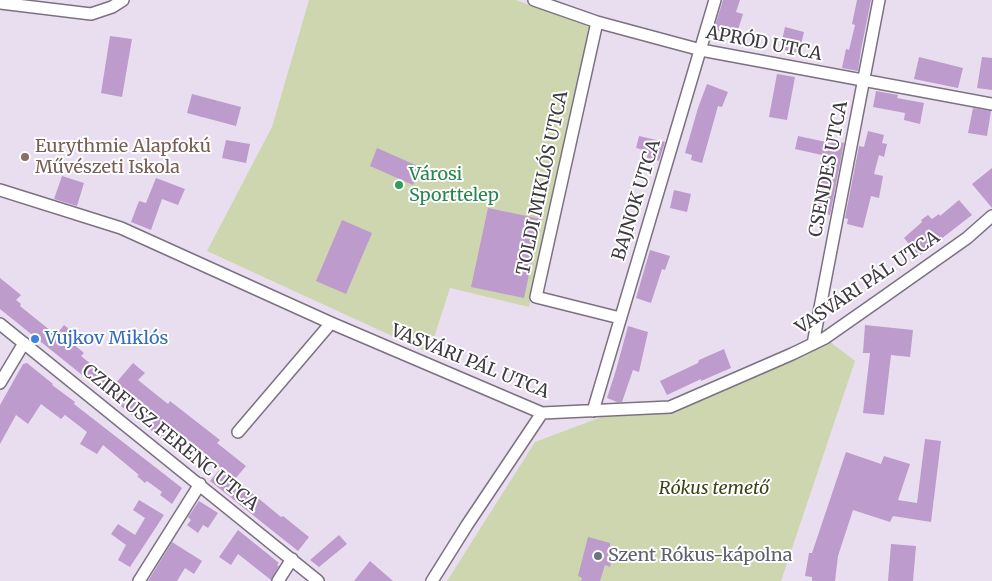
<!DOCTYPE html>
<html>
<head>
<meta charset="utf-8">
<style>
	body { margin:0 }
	canvas { display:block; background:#e9deef }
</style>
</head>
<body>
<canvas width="992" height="581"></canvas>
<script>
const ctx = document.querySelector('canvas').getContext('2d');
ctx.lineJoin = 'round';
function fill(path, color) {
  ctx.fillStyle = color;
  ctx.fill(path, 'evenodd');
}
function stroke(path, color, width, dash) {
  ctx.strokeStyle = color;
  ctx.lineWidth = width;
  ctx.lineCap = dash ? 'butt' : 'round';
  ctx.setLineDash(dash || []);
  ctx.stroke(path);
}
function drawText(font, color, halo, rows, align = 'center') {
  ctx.font = font + ' Merriweather,serif';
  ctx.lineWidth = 4;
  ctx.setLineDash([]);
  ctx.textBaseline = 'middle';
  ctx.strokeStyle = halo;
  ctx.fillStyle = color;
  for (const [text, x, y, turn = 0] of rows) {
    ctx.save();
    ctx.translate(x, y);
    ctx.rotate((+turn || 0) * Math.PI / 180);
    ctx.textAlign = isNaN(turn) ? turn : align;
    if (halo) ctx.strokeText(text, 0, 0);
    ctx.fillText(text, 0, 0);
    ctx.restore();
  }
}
const green = new Path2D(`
	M309 0H516L592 28 529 307 450 288 429 353 207 251 272 127Z
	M825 338 855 361 781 581H447L535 442 620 410 670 407Z`);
const building = new Path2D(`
	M723 0H740L736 12 743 14 736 36 714 29Z
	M857 0H871L861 50 858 71 842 68 846 49 849 50 855 25 852 24Z
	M785 27 804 32 799 53 780 49Z
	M110 36 132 39 122 97 101 93Z
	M919 57 963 68 958 88 914 79Z
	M982 57 992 58V90L977 88Z
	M777 74 795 77 787 120 769 117Z
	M707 84 728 92 722 107 718 106 702 163 691 160 692 155 685 153 698 108Z
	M876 91 898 95 897 98 924 103 920 124 904 120 905 113 873 107Z
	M192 94 241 107 236 126 187 113Z
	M973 108 991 111 987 136 968 133Z
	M868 131 884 135 882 143 887 144 884 157 879 155 874 174 883 176 879 198 871 196 863 228 847 224 848 219 845 218 859 146 864 147Z
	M639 136 665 142 659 161 647 158 648 151 636 148Z
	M798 136 831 143V140L844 143 830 215 825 214 824 218 813 216 819 187 816 186 822 155 795 149Z
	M226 140 250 144 246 163 222 158Z
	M377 148 420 167 413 185 370 166Z
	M992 168V208L972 184Z
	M62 176 84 183 77 206 54 199Z
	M156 178 185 189 178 205 162 199 151 230 131 222 139 201 146 203Z
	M674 190 691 194 687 212 670 208Z
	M959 200 972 215 919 256 904 238 922 222 921 220 928 215 932 219 939 214 940 216Z
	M488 208 541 219 524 298 471 287Z
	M342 220 372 233 346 294 316 281Z
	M650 250 670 256 665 270 662 269 651 303 636 298Z
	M0 278 21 295 16 300 21 304 20 306 56 335 64 325 78 336 72 343 84 353 81 356 115 384 133 363 145 373 138 380 168 404 170 401 220 440 217 443 246 466 235 479 281 517 283 516 309 537 298 551 210 481 221 468 206 454 178 432 168 444 0 309Z
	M865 325 913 330 910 357 891 355 884 415 863 413 870 353H863Z
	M628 326 648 332 639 372 633 370 622 402H617L607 398 616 370Z
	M724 349 731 368 701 381V379L667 395 660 381 698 363 699 360Z
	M27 363 53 384 52 385 75 402 74 404 182 488 172 504 160 495 162 492 147 481 145 483 137 476 139 475 103 445 97 454 80 444 87 432 65 415 61 419 41 404 28 424 16 415 0 444V405L23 364Z
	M925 439 941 441 931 522 893 516 890 522 853 510 838 556 835 581H812V577L805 576 809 553H812L846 452 881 464 884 456 910 464 898 500 917 503Z
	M139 500 164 515 130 567 118 560 126 545 111 534 118 524 135 535 145 518 133 510Z
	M199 501 218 513 208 528 203 525 198 533 187 525 191 520 188 517Z
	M238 530 279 563 277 565 279 566 271 580 238 554 231 565 219 557Z
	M339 535 347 544 319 567 310 560Z
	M588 537 610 543V546L615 547 610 567 605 565 600 581H581L582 578 578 576Z
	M172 542 202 561 194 574 185 568 177 581H148Z
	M891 544 916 546 913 581H888Z
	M370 561 393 581H354Z`);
const minor = new Path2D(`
	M534 0 597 22 701 50 992 104
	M0 3 91 14 112 7 123 0
	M597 22 536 297 620 318
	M0 190 121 228 331 323 542 413 670 407 792 354 825 338 885 296 967 238 992 216
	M0 324 318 581
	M813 344 879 0
	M0 383 24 343
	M593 411 715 0
	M238 432 331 323
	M139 581 200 484
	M278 581 292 559
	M432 581 467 525 542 413`);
const markers = [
	[25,157,5,"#8d6e63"],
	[399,185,5,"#2e9e5b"],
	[35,339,5,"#3f7fe0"],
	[598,556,5,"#6b7280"]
];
const streetNames = [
	["APRÓD UTCA",764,44,11],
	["CSENDES UTCA",829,169,-79],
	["TOLDI MIKLÓS UTCA",543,183,-78],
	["BAJNOK UTCA",637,200,-73],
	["VASVÁRI PÁL UTCA",868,283,-34],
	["VASVÁRI PÁL UTCA",470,362,22],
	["CZIRFUSZ FERENC UTCA",170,438,39]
];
const educationNames = [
	["Eurythmie Alapfokú",35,147],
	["Művészeti Iskola",35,168]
];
const leisureNames = [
	["Városi",409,175],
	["Sporttelep",409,196]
];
const shopNames = [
	["Vujkov Miklós",45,339]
];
const parkNames = [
	["Rókus temető",714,489]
];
const worshipNames = [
	["Szent Rókus-kápolna",608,556]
];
fill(green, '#cdd6af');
fill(building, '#bd9bcc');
stroke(minor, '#7b7180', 14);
stroke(minor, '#fff', 11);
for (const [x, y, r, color] of markers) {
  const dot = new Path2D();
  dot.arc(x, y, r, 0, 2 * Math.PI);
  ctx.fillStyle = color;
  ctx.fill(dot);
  stroke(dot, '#fff', 2);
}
drawText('18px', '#3d3940', '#fff', streetNames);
drawText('18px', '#785e54', '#fff', educationNames, 'left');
drawText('18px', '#27864d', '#fff', leisureNames, 'left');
drawText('18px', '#366cbe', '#fff', shopNames, 'left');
drawText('italic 18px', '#3a4216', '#fff', parkNames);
drawText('18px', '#5b616d', '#fff', worshipNames, 'left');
</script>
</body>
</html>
